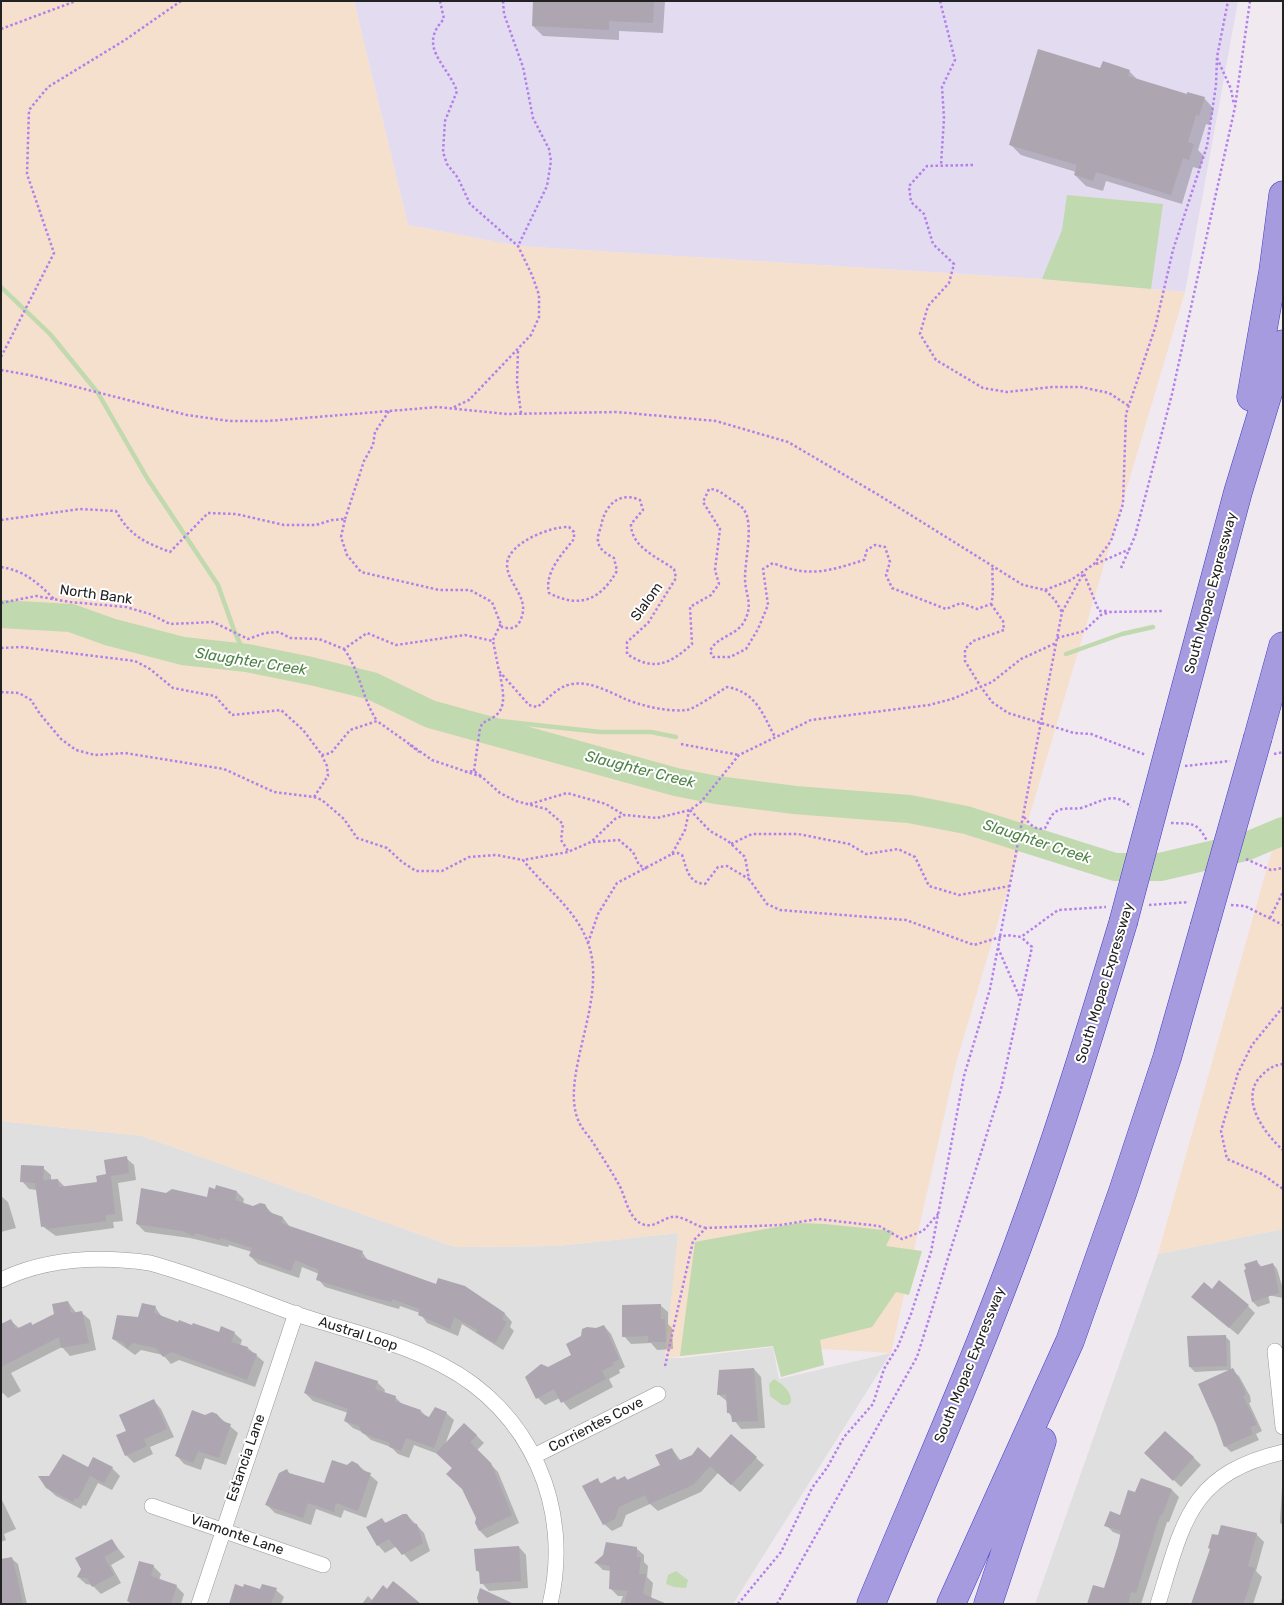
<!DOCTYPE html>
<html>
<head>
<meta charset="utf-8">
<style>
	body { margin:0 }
	#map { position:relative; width:1284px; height:1605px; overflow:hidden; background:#f1e9f0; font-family:Rubik,sans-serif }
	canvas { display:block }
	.frame { position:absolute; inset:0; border:2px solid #222; pointer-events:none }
</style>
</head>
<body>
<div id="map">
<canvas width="1284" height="1605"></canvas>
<div class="frame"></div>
</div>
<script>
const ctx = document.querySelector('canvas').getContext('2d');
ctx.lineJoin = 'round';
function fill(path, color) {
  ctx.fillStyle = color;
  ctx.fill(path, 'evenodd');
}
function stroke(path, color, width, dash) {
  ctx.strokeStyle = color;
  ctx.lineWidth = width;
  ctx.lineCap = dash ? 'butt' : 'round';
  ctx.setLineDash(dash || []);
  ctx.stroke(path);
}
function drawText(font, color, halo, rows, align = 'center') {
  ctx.font = font + ' Rubik,sans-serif';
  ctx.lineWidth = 4;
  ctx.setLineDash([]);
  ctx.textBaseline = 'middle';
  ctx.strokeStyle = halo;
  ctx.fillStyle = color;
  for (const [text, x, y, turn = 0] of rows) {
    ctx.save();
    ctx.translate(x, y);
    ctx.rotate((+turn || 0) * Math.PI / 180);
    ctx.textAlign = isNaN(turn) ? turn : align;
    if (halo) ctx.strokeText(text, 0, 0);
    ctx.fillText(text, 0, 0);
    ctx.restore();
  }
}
const residential = new Path2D(`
	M1 1121 142 1136 455 1247 557 1246 679 1233 665 1358H682L773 1347 779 1379 891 1353 733 1604H1Z
	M1283 1229V1604H1035L1158 1254Z`);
const commercial = new Path2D(`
	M354 1H1238L1185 292 1042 279 518 246 408 225Z`);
const park = new Path2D(`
	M5 1H354L408 225 518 246 1042 279 1185 292 956 1063 891 1353 774 1346 665 1358 678 1233 557 1246 455 1247 142 1136 1 1121V3Z
	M1283 811V1229L1158 1254Z`);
const water = new Path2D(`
	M1067 195 1163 204 1151 289 1042 279 1062 230Z
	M798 1223 825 1224 893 1231 886 1246 922 1251 909 1295 896 1292 872 1327 820 1340 824 1365 781 1377 773 1346 680 1356 695 1242Z
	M774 1379C782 1384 792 1391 791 1402L788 1405H782L770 1396 769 1384Z
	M676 1571 688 1580 686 1588 674 1587 666 1584 668 1575Z`);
const shadow = new Path2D(`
	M534 1H665L663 33 619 31V40L543 36 533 26Z
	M1101 70 1129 71 1139 81 1187 96 1204 98 1214 109 1209 125 1206 124 1198 150 1204 156 1200 169 1193 167 1182 204 1106 181 1103 191 1086 186 1075 175 1076 172 1021 155 1010 144Z
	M126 1158 134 1165 136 1180 118 1183 123 1221 113 1222 114 1228 56 1236 42 1226 37 1190 29 1189 22 1181 43 1168 51 1175V1180H58L65 1187 99 1183Z
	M237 1192 244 1199 243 1204 253 1207 265 1206 273 1214 283 1218 290 1227 362 1252 369 1262 436 1285 465 1288 505 1314 512 1322 510 1327 514 1331 503 1350 462 1324 458 1336 427 1323 420 1313 400 1306 399 1309 388 1306 325 1287 318 1279 319 1274 302 1267 299 1278 258 1264 250 1256 252 1252 229 1245 228 1247 190 1238 145 1232 137 1224 207 1199Z
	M1 1196 8 1202 16 1228 1 1232Z
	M1257 1262 1262 1267 1273 1264 1277 1269 1283 1289V1298L1268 1295 1270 1303 1258 1307 1253 1302 1245 1271Z
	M1213 1290 1248 1306 1255 1313 1238 1335 1201 1304Z
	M68 1302 77 1314 82 1313 90 1320 96 1350 70 1356 62 1347 11 1373 21 1391 8 1398 3 1393 1 1394V1339L11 1321 19 1328 31 1323 33 1326 56 1314Z
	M660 1305 668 1312V1324L672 1328 673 1349 657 1350 651 1343 631 1344 624 1336Z
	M155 1307 162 1317 179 1324 220 1333H234L242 1340 240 1346 248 1348 264 1362 255 1387 179 1360 171 1364 163 1355 141 1350 135 1355 113 1339Z
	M604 1326 611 1334 625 1367 619 1370 620 1373 609 1379 613 1387 570 1410 560 1398 545 1405 538 1398 548 1368 573 1355 597 1330Z
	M1225 1336 1230 1341 1231 1370 1239 1376 1250 1396 1251 1402 1249 1403 1262 1431 1256 1434 1259 1440 1231 1452 1225 1446 1231 1370 1195 1372 1190 1367Z
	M754 1369 761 1377 765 1428 741 1429 728 1412V1402L718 1394Z
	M377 1382 385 1390 384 1394 396 1398 403 1405 421 1411 428 1418 446 1413 454 1420 445 1445 476 1435 484 1443 477 1450 498 1472 519 1523 487 1538 480 1531 477 1518 453 1468 438 1454 414 1445 409 1458 398 1454 391 1447 371 1440 362 1432 353 1428 345 1421 348 1413 313 1401 305 1393Z
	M154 1401 161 1409 174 1437 150 1447 153 1454 134 1463 126 1455 127 1432Z
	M217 1415 238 1433 226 1465 205 1458 201 1470 184 1464 177 1456 205 1417Z
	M672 1449 681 1461 756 1458 764 1465 740 1492 718 1473 701 1492 658 1511 650 1504 626 1515 622 1526 612 1531 604 1524 598 1480 602 1484 615 1478 618 1481 625 1477 629 1481 661 1466Z
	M1146 1453 1193 1457 1201 1465 1181 1487Z
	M358 1465 378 1482 366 1518 344 1510 341 1518 316 1509 311 1525 275 1513 267 1505 286 1470 291 1475 325 1484Z
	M112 1468 120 1476 112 1490 98 1483 86 1506 83 1505 81 1509 56 1496 47 1488 49 1478 88 1469Z
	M1282 1487H1283V1525L1280 1523Z
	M1172 1490 1179 1497 1169 1522H1167L1141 1604H1089L1105 1589 1121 1535 1113 1532 1106 1525 1121 1516 1136 1494Z
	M1 1498 16 1529 4 1534 6 1540 1 1542Z
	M407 1515 424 1533 430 1551 411 1562 397 1546 385 1553 378 1545 382 1520 387 1524Z
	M1256 1534 1264 1542 1256 1571 1262 1577 1253 1604H1192L1211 1549 1218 1537Z
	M112 1541 125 1557 111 1565 121 1583 101 1594 92 1585 86 1584 78 1577Z
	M519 1547 526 1555 528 1588 489 1591 482 1583 481 1575 477 1570Z
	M636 1548 644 1555V1562L648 1566 647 1577 653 1583 651 1598 664 1604H620L623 1596H618L610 1588 611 1571 603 1570 596 1563Z
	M11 1558 18 1564 27 1604H12Z
	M153 1566 161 1574 159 1580 176 1586 184 1594 181 1604H131L128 1601Z
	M276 1590 284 1597 281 1604H230L261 1591Z
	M1283 1595V1604H1280Z
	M368 1596 373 1601 417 1604H362Z`);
const stream = new Path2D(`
	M1 287 50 334 98 393 147 478 218 585 235 633 247 658
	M1066 654 1122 634 1153 627
	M492 732 500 721 600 732H651L676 737`);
const river = new Path2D(`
	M1 614 71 618 110 632 183 651 247 658 311 671 372 686 430 714 676 782 716 790 795 800 909 809 966 820 1115 867H1160L1245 847 1283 831`);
const building = new Path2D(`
	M533 1H654L653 23 609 21V30L532 26Z
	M1038 49 1100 68 1103 61 1130 70 1128 76 1187 94V92L1205 97 1199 116 1196 115 1188 142 1194 144 1189 160 1183 158 1171 195 1096 172 1093 181 1074 175 1077 165 1009 145Z
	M127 1156 129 1173 111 1176 115 1214 106 1215V1221L47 1229 46 1226 41 1227 35 1183 20 1182 21 1165 44 1166 43 1180 58 1179 59 1187 97 1182 96 1176 106 1174 104 1160Z
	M216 1185 237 1191 235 1200 253 1206 260 1203 265 1204 269 1212 283 1217 281 1223 363 1251 361 1257 436 1284 438 1278 465 1286 505 1313 502 1319 507 1322 495 1343 476 1332 478 1330 454 1317 450 1329 418 1315 420 1309 392 1299V1302L379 1299 316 1280 319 1270 295 1260 291 1271 249 1256 252 1248 221 1238 220 1240 195 1233 194 1236 182 1231 136 1224 141 1188 166 1193 172 1189 207 1197 209 1187 215 1189Z
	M1257 1260 1259 1267 1273 1263 1279 1293 1252 1302 1244 1270 1246 1269 1244 1264Z
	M1219 1280 1249 1305 1229 1328 1191 1297 1204 1282 1212 1289Z
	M68 1301 71 1313 82 1311 89 1343 61 1348 59 1337 1 1367V1324L11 1319 16 1329 31 1322 32 1325 54 1314 52 1304Z
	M142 1303 156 1306 154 1313 178 1322 179 1320 192 1325 193 1323 219 1332 221 1326 235 1332 231 1342 248 1347 247 1350 257 1354 247 1380 171 1352 163 1357 156 1348 133 1343 127 1348 123 1342 112 1339 117 1315 138 1317Z
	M661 1304V1319H665L666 1342H648V1336L622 1337V1305Z
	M604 1325 619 1359 612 1363 614 1365 602 1371 606 1379 561 1403 554 1389 536 1399 525 1377 541 1364 548 1367 571 1355 566 1344 581 1336 582 1329 587 1327 596 1328Z
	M1226 1335 1227 1366 1189 1367 1187 1336Z
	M315 1361 378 1381 375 1389 396 1396 395 1401 421 1410 420 1413 429 1417 435 1407 447 1412 434 1448 406 1438 401 1451 389 1447 390 1443 362 1433 359 1426 344 1421 348 1409 304 1393Z
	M754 1368 758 1421 732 1422 731 1413H727L726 1394 717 1395 719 1370Z
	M1233 1368 1244 1389 1246 1395 1243 1396 1257 1425 1250 1427 1253 1434 1224 1447 1216 1424 1198 1384Z
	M154 1399 167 1429 144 1439 147 1446 125 1456 116 1435 126 1431 119 1415Z
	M192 1410 205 1415 212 1412 217 1414 222 1421 231 1424 219 1458 198 1451 193 1463 175 1456Z
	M464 1423 477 1435 470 1442 491 1463 512 1515 479 1531 475 1523 476 1518 462 1489 446 1474 452 1468 436 1453Z
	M1165 1431 1194 1457 1173 1481 1144 1453Z
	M731 1434 757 1457 731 1485 710 1466 693 1485 649 1504 645 1495 619 1507 615 1519 603 1525 582 1486 598 1478 600 1484 615 1476 617 1480 625 1476 627 1480 660 1465 655 1455 672 1448 678 1461 692 1455 698 1447 710 1458Z
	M63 1454 88 1467 93 1457 113 1467 104 1483 90 1476 78 1499 75 1498 73 1502 46 1488 38 1476H49Z
	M332 1460 347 1465 352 1461 358 1464 362 1470 371 1473 358 1511 336 1503 334 1512 308 1503 303 1518 265 1505 279 1473 287 1469 289 1473 324 1483Z
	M1141 1478 1172 1489 1162 1516 1160 1515 1136 1593 1131 1592 1128 1604H1087L1093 1585 1104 1588 1118 1546 1121 1531 1104 1526 1110 1511 1120 1515 1128 1490 1135 1492Z
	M403 1514H407L412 1523 417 1524 423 1543 402 1555 389 1539 377 1546 366 1527 382 1518 385 1523Z
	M1221 1525 1257 1533 1248 1566 1255 1568 1246 1597 1243 1604H1191L1210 1549 1208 1548 1212 1534 1218 1535Z
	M112 1539 118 1549 104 1557 114 1575 92 1587 87 1578 77 1577 81 1569 75 1558Z
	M606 1542 637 1547V1557H641L639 1574H646L643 1594 667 1604H624L628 1591 609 1589 610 1566 594 1563 603 1555Z
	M519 1546 521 1581 480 1584 479 1571H476L474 1549Z
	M12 1557 17 1577 23 1604H1V1559Z
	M139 1561 154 1565 151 1576 177 1585 171 1604H135L127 1601Z
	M393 1581 402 1588 421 1604H369L383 1585 387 1589Z
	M235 1584 243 1587 244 1584 260 1589 262 1584 277 1588 271 1604H229Z
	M480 1588 514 1604H479L477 1598Z`);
const path = new Path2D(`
	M440 1 444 19C417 47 447 64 457 91L445 121 443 152 447 164 458 178 470 204 518 246 532 275 539 295V317L531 335 469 400 452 408
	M503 1 504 14 523 67 533 118 549 149 551 161 547 186 518 246
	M940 1 955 60 942 87 944 118 941 165
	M1 29 76 1
	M1217 58 1231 89 1234 105
	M973 165 927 166 909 186 911 202 924 214 933 244 954 264 949 283 928 306 920 334 936 360 983 388 1007 392 1052 387H1081L1109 393 1129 406
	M518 351 517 382 521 413
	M1 357 54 253 27 174 29 110 48 87 125 40 181 1
	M1 370 29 375 187 415 229 421H268L438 407 507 414 617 412 716 421 788 442 877 494 1023 585 1045 590 1071 580 1094 564 1111 541 1123 504 1126 414 1155 328 1173 250 1207 146 1216 85 1217 57 1228 1
	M345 519 364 461 373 445 375 432 389 411
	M1 520 80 509 116 511C130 536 144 542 170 552L208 513 236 514 284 525H316L332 520 345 519 341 537 347 555 361 572 439 590H470L492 602 502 627C509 629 515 629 519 623 533 598 507 586 507 564 508 543 551 526 569 527L574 532V539C562 554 544 573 549 593 580 609 600 600 617 571L614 558C607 554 599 550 598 541 597 537 600 530 601 526 605 505 619 491 640 500L643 510 631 524C631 547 657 557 674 569L676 578 648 623 627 642V654C654 672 670 664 692 644L690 607 711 595 719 584 715 570 720 529 703 502 709 489C717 489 722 493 729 498 733 501 741 505 744 510 754 524 745 559 745 578 745 595 754 604 744 622 736 636 717 636 710 651L713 657H730L746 649 758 629 768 605 763 569 773 563C809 578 829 571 864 560L867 550 875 545 885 547 890 562 886 575 892 588 946 609 961 603 977 609 991 604C995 591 991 578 993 565
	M1096 564 1132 548
	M1 567C25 571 37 582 54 599
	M1121 568 1135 536 1172 394 1235 107 1250 1
	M1084 574 1099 611H1108
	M1045 590 1055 600 1062 612
	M1 603 36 596 70 602 126 607 150 614 170 624 213 622 248 639 265 633 279 632 290 638 319 639 344 649 367 633 396 645 465 635 493 641 499 671 529 705 537 707C549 699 556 687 572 684 589 681 608 691 623 698 641 706 667 712 687 710 696 708 717 693 727 687 756 692 762 713 775 737
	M991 604 1003 621 1004 630 973 641 965 649V661L981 687 992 702 1008 713 1074 733 1091 734 1146 755
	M1057 638 1084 631 1101 615 1110 612 1164 611
	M493 640 501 623
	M1 648 21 647 135 661 150 669 173 688 215 696 232 715 281 710 303 730 322 755 331 753 350 730 377 721 432 760 482 777 500 793 516 801 546 809 563 824 561 840 568 851
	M344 649C360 671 362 698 377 721
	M1 692 19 693 31 700 40 714 61 739 76 750 95 755 125 753 224 769 274 792 314 797 322 800 344 819 357 838 387 848 402 862 416 871H442L469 857 496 855 523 860
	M681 744 739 755
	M410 745 419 752
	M1274 754 1283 752
	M1185 766 1230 761
	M474 771 480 728C483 721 486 722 492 718 509 709 502 689 500 673
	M465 772 474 771 481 776
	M314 797 328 776 327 766 322 756
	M530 804 567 793 606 804 624 815
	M690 810 710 831 728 841 745 857 749 879 767 904 780 910 906 920 974 945 1007 935 1021 937 1058 910 1106 907
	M1024 817C1030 824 1035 831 1045 828 1048 823 1051 815 1055 812 1065 806 1072 810 1081 808 1101 802 1114 790 1131 807
	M1171 823C1191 824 1197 821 1207 841
	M593 842 619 840 633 852 639 865 648 869
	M731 844 752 834H798L849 844 866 854 898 849 915 857 929 886 959 895 1010 886
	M672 854 678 853 682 855C687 869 688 883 705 884L718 867 727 866 749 879
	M1246 859 1271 870 1283 868
	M1149 905 1189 902
	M1231 905 1245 906 1283 925
	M1270 918 1283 892
	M588 943 598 914 617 883 672 854 685 830 689 811
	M998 948 1020 998
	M1283 1007 1252 1045 1238 1073 1221 1131 1227 1159 1262 1174 1283 1189
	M1283 1064C1274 1065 1268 1069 1262 1075 1238 1098 1264 1133 1283 1150
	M706 1228C696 1226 687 1219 678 1217 665 1214 656 1230 642 1224 627 1217 626 1196 618 1183 610 1169 601 1155 592 1141 588 1135 582 1129 579 1122 558 1077 609 1000 588 943 576 909 544 887 523 860L568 852 591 842 615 819 624 815 657 818 690 810 701 802 739 755 811 720 929 705 952 699 992 682 1021 659 1056 643
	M665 1366 693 1241 706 1228 780 1225 818 1219 879 1226 902 1239 923 1231 938 1214
	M738 1604 781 1552 812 1488 827 1468 844 1437 873 1404 884 1369 898 1346 911 1314 931 1252 964 1076 990 989 1062 612 1083 574
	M777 1604 917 1357 1001 1089 1032 947 1021 937`);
const street = new Path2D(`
	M1 1280C47 1258 100 1256 150 1263 200 1277 247 1296 296 1314 344 1330 397 1341 442 1365 530 1410 573 1507 550 1604
	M1275 1351 1283 1427
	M534 1456 658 1394
	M152 1506 323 1565
	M199 1604 296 1313
	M1158 1604C1183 1523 1189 1474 1283 1452`);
const highway = new Path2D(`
	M1251 397 1273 272 1283 195
	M1174 731 1238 492 1283 344
	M1258 737 1283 646
	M871 1604C923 1479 978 1356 1024 1229 1061 1128 1092 1026 1123 923
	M951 1604 1070 1341 1123 1191 1167 1058 1204 928
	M988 1604 1042 1441`);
const highwayBridge = new Path2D(`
	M1123 923 1174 731
	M1204 928 1258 737`);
const streetNames = [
	["South Mopac Expressway",1211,593,-75],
	["North Bank",96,595,8],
	["Slalom",647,602,-54],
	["South Mopac Expressway",1105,983,-73],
	["Austral Loop",358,1334,18],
	["South Mopac Expressway",970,1365,-68],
	["Corrientes Cove",596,1425,-27],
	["Estancia Lane",246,1458,-71],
	["Viamonte Lane",237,1535,19]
];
const waterNames = [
	["Slaughter Creek",251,662,9],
	["Slaughter Creek",640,770,14],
	["Slaughter Creek",1037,842,18]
];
fill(residential, '#dfdfdf');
fill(commercial, '#e3dbef');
fill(park, '#f5dfcd');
fill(water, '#c0d9af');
fill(shadow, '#0003');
stroke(stream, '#c0d9af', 4.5);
stroke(river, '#c0d9af', 28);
fill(building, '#ada5af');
stroke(street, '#999', 16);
stroke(highway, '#403cc9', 29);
stroke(path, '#b380eb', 2.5, [2.5, 2.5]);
stroke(street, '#fff', 15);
stroke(highway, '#a79bdf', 28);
stroke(highwayBridge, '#403cc9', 29, []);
stroke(highwayBridge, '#a79bdf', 28);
drawText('14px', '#222', '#fff', streetNames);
drawText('italic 15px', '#4e8246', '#fff', waterNames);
</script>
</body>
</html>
